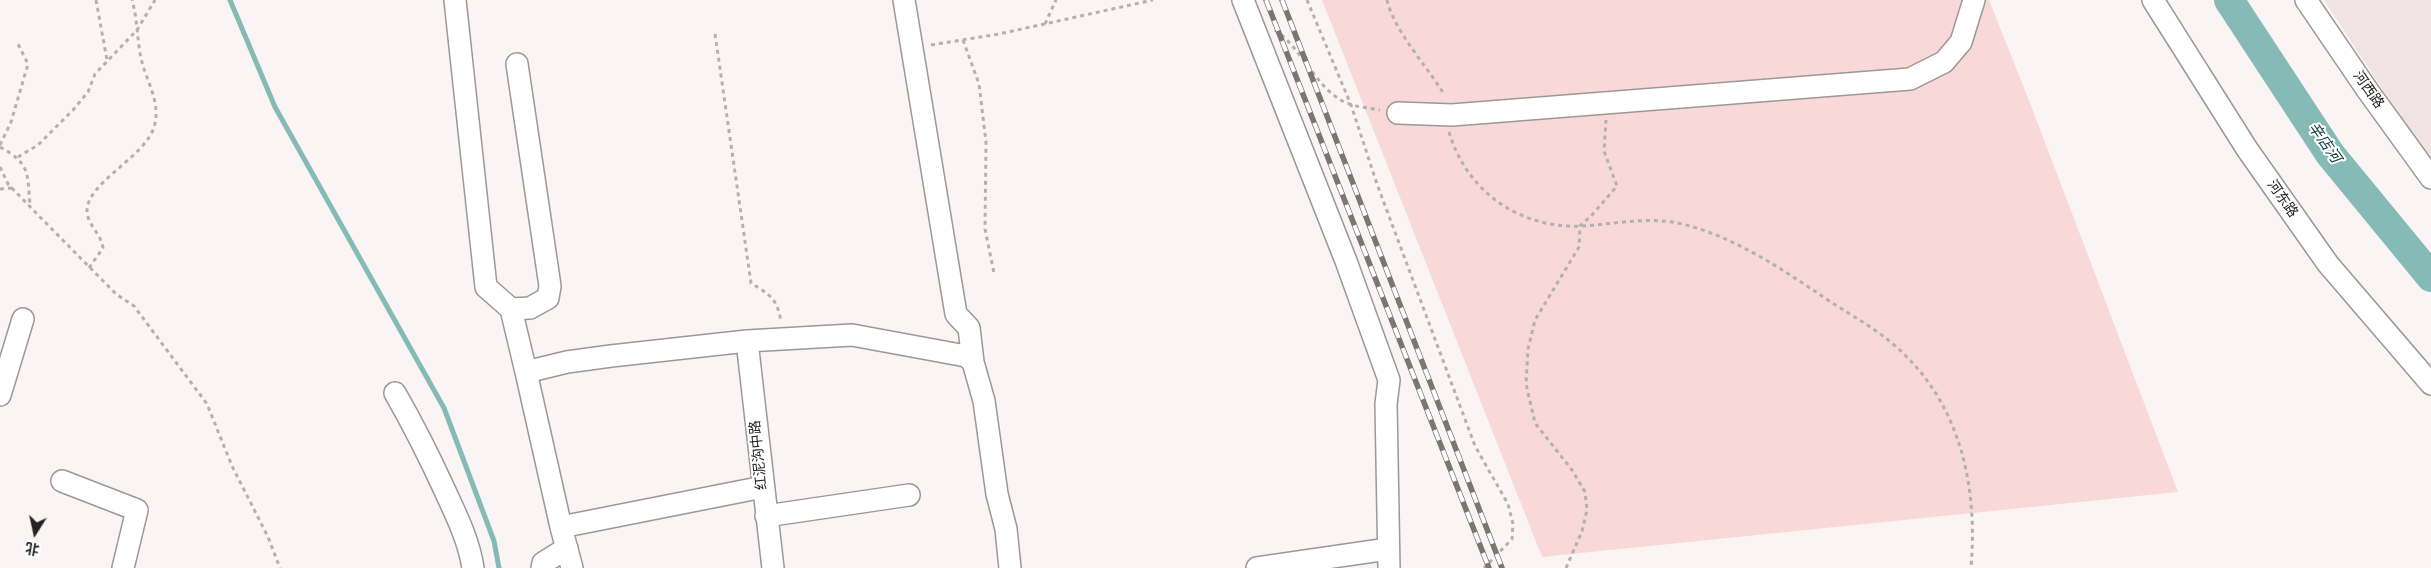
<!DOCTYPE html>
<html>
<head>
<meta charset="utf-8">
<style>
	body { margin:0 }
	#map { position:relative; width:2431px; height:568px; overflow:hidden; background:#fbf4f4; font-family:Signika,"Noto Sans SC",sans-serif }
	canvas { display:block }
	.north { position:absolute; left:10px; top:508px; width:50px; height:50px; -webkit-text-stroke:4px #fff; paint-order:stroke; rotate:190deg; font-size:14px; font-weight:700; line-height:20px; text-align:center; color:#242222 }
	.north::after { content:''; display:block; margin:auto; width:18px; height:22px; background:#242222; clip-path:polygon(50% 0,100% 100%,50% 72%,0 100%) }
</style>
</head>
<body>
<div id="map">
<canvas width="2431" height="568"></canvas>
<div class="north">北</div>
</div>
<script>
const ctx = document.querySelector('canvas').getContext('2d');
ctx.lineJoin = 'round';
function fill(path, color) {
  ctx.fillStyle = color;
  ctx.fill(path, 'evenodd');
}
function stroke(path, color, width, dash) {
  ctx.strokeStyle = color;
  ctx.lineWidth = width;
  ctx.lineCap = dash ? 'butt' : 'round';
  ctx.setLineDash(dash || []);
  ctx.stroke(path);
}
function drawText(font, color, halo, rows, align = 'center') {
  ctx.font = font + ' Signika,"Noto Sans SC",sans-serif';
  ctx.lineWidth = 4;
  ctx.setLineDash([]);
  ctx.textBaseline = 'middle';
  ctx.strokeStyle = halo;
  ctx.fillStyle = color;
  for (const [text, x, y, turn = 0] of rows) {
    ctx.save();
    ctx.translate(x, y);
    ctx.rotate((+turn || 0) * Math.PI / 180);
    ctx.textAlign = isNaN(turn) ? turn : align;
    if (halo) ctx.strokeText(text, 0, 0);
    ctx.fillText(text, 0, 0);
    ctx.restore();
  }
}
const built = new Path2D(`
	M2324 0H2431V159L2421 148Z`);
const green = new Path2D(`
	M1322 0H1989L2030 103 2178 492 1542 557Z`);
const stream = new Path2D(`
	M230 0 275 107 444 408 494 541 499 568`);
const river = new Path2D(`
	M2229 0 2330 154 2431 277`);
const path = new Path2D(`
	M96 0 107 60
	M1307 0 1351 105 1377 184 1475 446 1508 504 1513 524 1512 539 1484 568
	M1387 0C1394 30 1425 64 1442 91L1443 96
	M1045 24 1056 0
	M1275 30C1305 50 1318 96 1353 105 1362 108 1371 108 1380 110
	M715 34 751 283C771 296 776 297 781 321
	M963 40 979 84 986 142 985 229 994 273
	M931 45 999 34 1153 0
	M1449 132C1467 192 1520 229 1582 226 1615 224 1650 216 1682 224 1732 236 1777 266 1819 294 1843 311 1871 325 1893 344 1960 401 1978 484 1971 568
	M0 145 11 122 28 64 18 44
	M0 147C31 164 27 173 30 205
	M18 157 38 145 73 110 88 92 95 74 137 30 155 0
	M0 167 8 184 41 218 116 294 134 306 207 404 232 466 268 537 280 568
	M0 189 12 188
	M89 268 103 248C101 233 87 225 87 210 88 182 145 157 154 127 162 100 144 79 140 53 137 35 137 17 132 0
	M1566 568 1582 531 1587 510 1585 492 1572 470 1535 423 1526 384 1528 349 1535 320 1579 247 1580 226 1592 215 1617 186 1604 151 1606 120`);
const minor = new Path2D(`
	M455 0 486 287 511 309 526 372
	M904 0 956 314 969 328 973 362
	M1243 0 1346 261 1389 380 1386 404 1389 568
	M2153 0 2247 149 2328 264 2431 384
	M2306 0 2368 91 2431 178
	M1398 113 1452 115 1910 79 1944 62 1961 42 1974 0
	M511 309 530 308 548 298 550 286 517 64
	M747 341 773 568
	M395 393C414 426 430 458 446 493 457 517 469 541 473 568
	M0 395 23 319
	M62 481 137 510 123 568
	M766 516 909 495
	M561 527 526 372 567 362 611 356 747 341 852 335 966 356 973 362 984 401 997 494 1006 529 1010 568
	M542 568 543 563 567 548
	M572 568 561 527 763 487
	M1257 568 1388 549`);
const rail = new Path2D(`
	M1266 0 1489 568
	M1282 0 1502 568`);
const streetNames = [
	["河西路",2368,90,55],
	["河东路",2282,199,55],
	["红泥沟中路",759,455,-96]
];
const waterNames = [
	["辛店河",2324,143,55]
];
fill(built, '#f1e3e3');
fill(green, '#f8d9d8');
stroke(stream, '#86bab6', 5);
stroke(river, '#86bab6', 30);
stroke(minor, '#9d9797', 24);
stroke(path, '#b5b0b0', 3, [4, 4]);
stroke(minor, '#fff', 21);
stroke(rail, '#7a7676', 5.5);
stroke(rail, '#fff', 4, [11]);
drawText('14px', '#242222', '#fff', streetNames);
drawText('italic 15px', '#0b3d3a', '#fff', waterNames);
</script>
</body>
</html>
